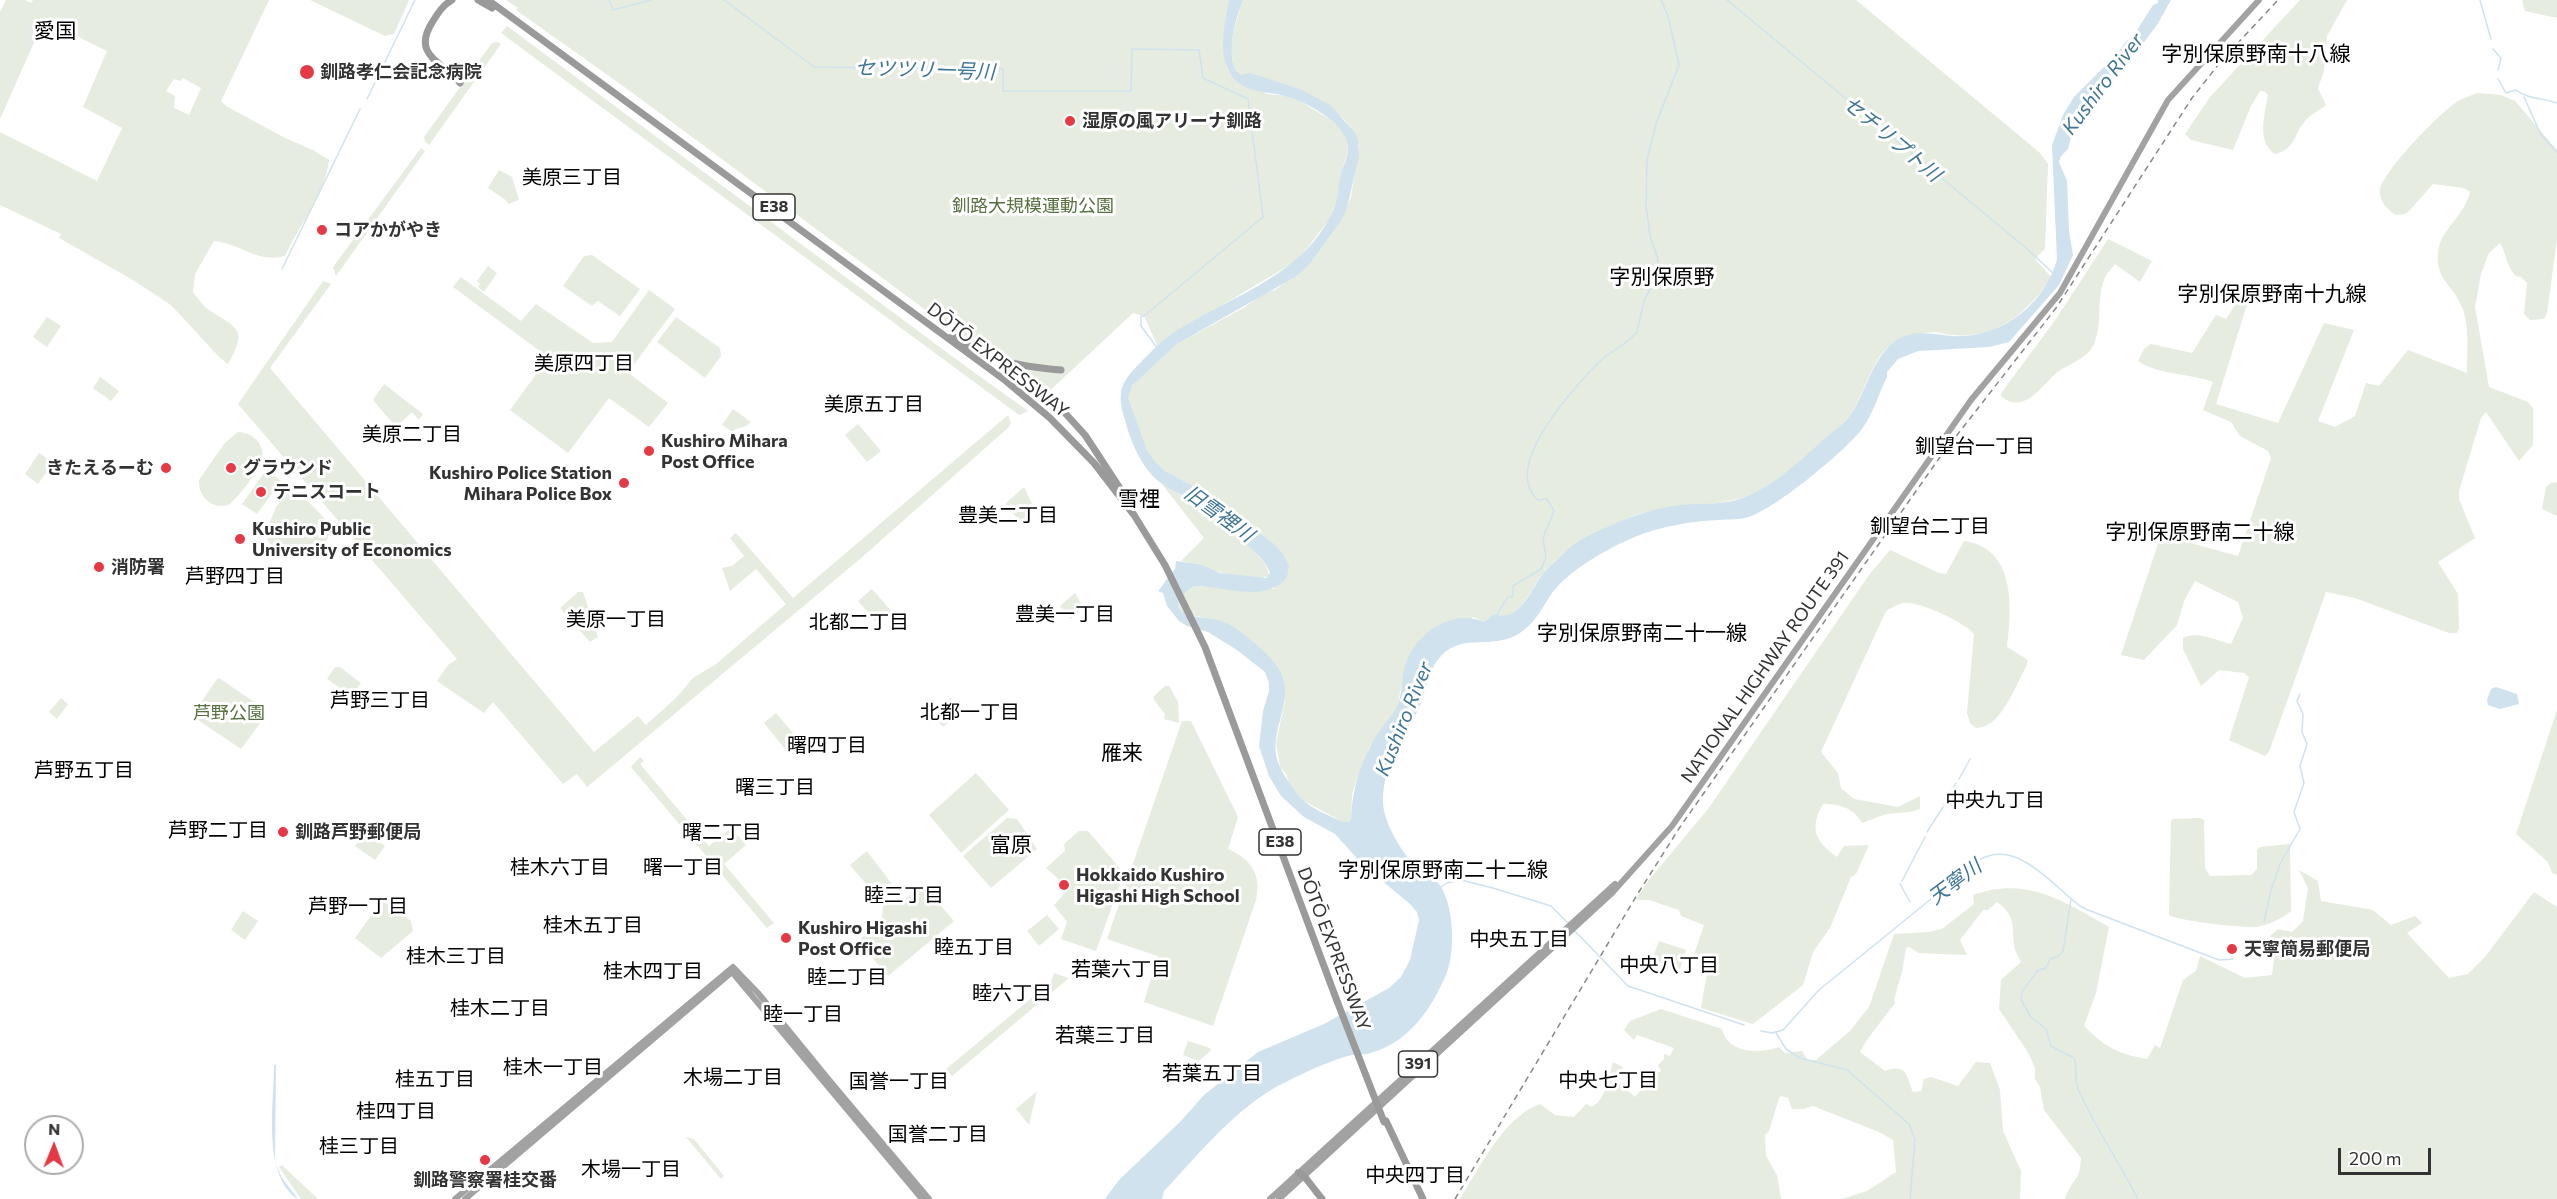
<!DOCTYPE html>
<html>
<head>
<meta charset="utf-8">
<style>
	body { margin:0 }
	#map { position:relative; width:2557px; height:1199px; overflow:hidden; background:#fff; font-family:Commissioner,sans-serif }
	canvas { display:block }
	.north { position:absolute; left:24px; top:1115px; width:60px; height:60px; box-sizing:border-box; background:#fff; border:2px solid #adadad; border-radius:50%; rotate:1deg; font-size:16px; font-weight:700; line-height:24px; text-align:center; color:#333 }
	.north::after { content:''; display:block; margin:auto; width:21px; height:27px; background:#e63946; clip-path:polygon(50% 0,100% 100%,50% 72%,0 100%) }
	.scale { position:absolute; left:2338px; top:1148px; width:93px; height:27px; box-sizing:border-box; border:3px solid #333; border-top:0; padding-left:8px; font-size:18px; line-height:21px; white-space:nowrap; color:#333; -webkit-text-stroke:4px #fff; paint-order:stroke }
</style>
</head>
<body>
<div id="map">
<canvas width="2557" height="1199"></canvas>
<div class="north">N</div>
<div class="scale">200 m</div>
</div>
<script>
const ctx = document.querySelector('canvas').getContext('2d');
ctx.lineJoin = 'round';
function fill(path, color) {
  ctx.fillStyle = color;
  ctx.fill(path, 'evenodd');
}
function stroke(path, color, width, dash) {
  ctx.strokeStyle = color;
  ctx.lineWidth = width;
  ctx.lineCap = dash ? 'butt' : 'round';
  ctx.setLineDash(dash || []);
  ctx.stroke(path);
}
function drawText(font, color, halo, rows, align = 'center') {
  ctx.font = font + ' Commissioner,"Noto Sans JP",sans-serif';
  ctx.lineWidth = 6;
  ctx.setLineDash([]);
  ctx.textBaseline = 'middle';
  ctx.strokeStyle = halo;
  ctx.fillStyle = color;
  for (const [text, x, y, turn = 0] of rows) {
    ctx.save();
    ctx.translate(x, y);
    ctx.rotate((+turn || 0) * Math.PI / 180);
    ctx.textAlign = isNaN(turn) ? turn : align;
    if (halo) ctx.strokeText(text, 0, 0);
    ctx.fillText(text, 0, 0);
    ctx.restore();
  }
}
const green = new Path2D(`
	M6 0H25L31 3 33 0H269L221 101 226 106 285 138 313 150 329 160C325 195 299 225 285 256 255 263 243 244 214 241L195 274 193 292C197 297 201 303 205 307 233 328 251 325 228 364L220 358 171 305 133 280 59 238 61 234 0 205V132L97 181 122 128 83 107 107 51 44 20 0 119V12ZM183 78 201 88 189 115 174 108 175 96 166 91 174 79 180 81Z
	M310 0H409L394 34 385 36Z
	M506 0H1229C1225 24 1220 47 1228 70L1267 94 1288 96 1303 103 1331 120 1342 130 1347 137 1348 151 1341 173 1338 198 1328 221 1298 260 1167 338 1158 347 1144 316 1133 313 1043 397 630 91 516 10 518 8Z
	M1243 0H1856L2040 153 2048 164 2045 249 2035 259 2052 278C2026 313 1998 339 1952 335 1946 335 1940 332 1934 332 1924 333 1902 336 1894 342 1870 359 1866 392 1850 415 1838 433 1789 471 1769 485 1734 509 1690 502 1650 511 1627 516 1605 529 1584 540 1569 547 1556 559 1545 571 1531 586 1521 623 1494 614L1484 622 1473 617 1403 679 1397 707 1369 748 1356 782 1352 794 1351 819 1349 822H1343L1304 801 1290 786 1286 774 1280 767 1276 743 1285 701 1273 661 1224 622 1183 613 1178 607C1180 597 1185 591 1195 586L1274 589 1273 543 1203 491 1165 471 1154 460 1147 450 1127 398 1132 386 1177 344 1245 307 1264 293 1275 290 1310 264 1341 221 1351 197 1359 147 1354 131 1343 118 1300 89 1269 80 1240 75 1234 70 1231 50 1233 33Z
	M2300 0H2347L2327 36 2324 71 2318 88 2326 105C2320 110 2311 114 2306 120 2294 133 2295 150 2275 154 2256 141 2265 114 2268 95L2264 91H2260L2251 106 2233 150 2191 140 2185 134 2210 97Z
	M2522 0H2557V18L2525 11Z
	M507 26 968 368 1028 411 1019 415 501 33Z
	M497 42 501 44 429 145 425 142 424 137 492 43Z
	M2478 93 2501 95 2515 101 2557 150V240L2547 313 2544 319 2530 320 2524 314 2527 283 2521 277 2516 276C2506 267 2507 254 2500 243L2489 253 2481 274 2475 307 2489 387 2528 402 2533 408V445L2519 461 2486 412 2481 418 2459 491V499L2475 538 2438 562 2458 594 2459 629 2457 633H2449L2355 598 2326 592 2269 752 2265 756 2229 740 2249 677 2244 673 2219 670 2201 686 2183 649V638C2196 630 2218 641 2231 644L2243 618 2238 602 2195 581 2184 601 2177 625 2144 660 2121 655 2161 535 2238 556 2271 458 2268 451 2240 436 2231 422 2203 410 2213 382C2189 373 2158 375 2138 361L2144 349 2151 344 2192 353 2216 315 2226 319 2241 296 2249 298 2216 404 2278 423 2324 323 2354 330 2318 421 2335 427 2355 416 2366 383 2379 386 2408 350 2467 373C2467 353 2470 322 2461 305 2452 284 2435 279 2438 252 2440 230 2464 217 2470 192L2464 188 2433 184 2409 211 2405 214 2396 215C2387 209 2379 202 2380 190 2382 172 2443 109 2460 100 2466 97 2472 95 2478 93Z
	M421 148 425 151 336 276 333 267Z
	M499 170 512 177 519 200 508 204 507 201 488 188Z
	M2108 239 2152 261 2140 282 2115 264C2111 269 2106 274 2104 280 2096 300 2103 324 2094 344 2086 361 2067 363 2054 375 2040 388 2023 415 2001 396L2002 392 2056 319Z
	M592 255 640 289 620 316 598 301 592 306 563 286 584 256Z
	M488 266 497 273 484 292 478 287 480 284 477 281Z
	M461 277 521 321 536 304 593 343 612 342 649 290 675 309 632 367 631 375 668 403 649 427 609 398 568 453 510 410 545 362 544 354 453 287Z
	M323 281 331 284 270 368 594 752 638 716 646 725 676 698 693 678 716 664 786 604 756 569 730 591 722 568 732 566 744 556 730 538 736 533 793 598 1008 415 1011 423 1009 427 860 559 587 787 577 774 563 784 493 702 484 713 437 681 448 665 457 659 238 404Z
	M47 317 61 326 47 347 33 337Z
	M676 317 720 348 721 356 705 378 657 342Z
	M100 377 119 391 111 401 93 388Z
	M384 384 423 414 419 420 412 412 396 427 373 400Z
	M733 409 751 422C745 429 737 426 732 432L722 425Z
	M858 424 881 451 867 462 845 435Z
	M238 432C253 432 267 446 261 461 258 472 239 496 230 504 213 511 198 497 199 480L224 444Z
	M39 453 53 463 38 484 25 474Z
	M266 470 281 481 257 514 242 504Z
	M2557 482V516L2542 509 2546 487 2551 483Z
	M1162 484C1185 496 1270 551 1269 576 1247 585 1204 566 1181 561L1204 538Z
	M1024 487 1035 510 1020 522 1005 504Z
	M289 492 302 495 331 525C327 564 278 571 265 534L276 507Z
	M1964 541C2016 548 2012 608 2007 647L2028 660 2026 667C2015 686 2001 728 1976 728L1970 723 1967 713 1974 634C1964 622 1919 601 1903 603 1898 604 1891 608 1886 611L1821 752 1838 773 1841 788 1854 799 1898 807 1920 796V809L1910 812 1886 814 1862 823C1854 808 1840 804 1823 804 1809 829 1815 841 1837 857L1844 846 1869 845 1856 874 1851 877 1830 928 1813 952 1803 985 1753 1024 1701 1008 1709 961 1694 955 1704 925 1681 916 1679 910 1649 900H1636L1648 881 1708 809 1869 575 1890 550 1939 573 1946 574Z
	M872 589 892 612 878 624 858 601Z
	M578 592H583L598 637 590 642 560 608Z
	M1075 593 1083 607 1071 619 1060 606Z
	M335 667H340L361 683 352 696 327 679Z
	M219 678 266 710 267 714 241 749 192 716 217 679Z
	M1165 686H1169L1178 702 1179 723 1164 719 1165 714 1154 700V696Z
	M61 698 68 704 57 719 49 712Z
	M950 698 961 712 943 727 932 714Z
	M2557 710V875L2552 873 2548 862 2516 834Z
	M776 713 798 739 785 749 764 723Z
	M1182 721H1191L1238 817 1228 849C1251 859 1262 875 1256 900L1213 1026 1144 1002 1158 956 1107 939Z
	M640 757 644 761 640 764 709 846 731 828 746 845 724 864 774 923 767 928 631 767Z
	M976 773 1009 810 961 853 929 815Z
	M1007 818 1017 819 1037 849 991 888 963 856Z
	M2200 818 2204 820 2205 868 2210 876 2251 875 2257 869V850L2260 847 2290 844 2291 911C2284 918 2267 925 2257 927 2244 928 2178 921 2169 915L2171 821 2173 819Z
	M1079 831H1088L1124 873 1096 951 1061 939 1067 922 1054 905 1069 888 1046 868 1065 851 1064 844Z
	M365 832 385 846 375 860 355 846Z
	M867 851 904 900 923 885 954 921 888 976 858 941 882 920 883 904 850 865Z
	M2299 870 2318 881 2321 901 2373 910 2391 925 2415 916 2422 923 2407 933 2449 978 2468 974 2485 957 2534 892 2557 907V1199H2065C2071 1179 2080 1183 2081 1158L2044 1110 2040 1087 2035 1079V1068L2029 1054 1999 1009 2001 980 2021 962C2019 957 2014 950 2014 945 2012 926 2016 916 1997 902L1988 910H1983L1960 940 1967 955 1919 953 1909 947 1906 948 1902 972 1894 999 1895 1003 1866 1041 1860 1052 1885 1071C1908 1062 1907 1079 1913 1092L1921 1091 1924 1079 1931 1077 1958 1086 1976 1062 1990 1063 2000 1090 2003 1131 2021 1171 2020 1199H1842L1867 1191 1896 1172 1893 1140 1879 1132 1813 1106 1803 1109H1792L1788 1098 1781 1096 1779 1098 1769 1131 1765 1135 1766 1156 1777 1175 1781 1199H1460C1479 1168 1504 1117 1540 1104L1555 1115 1574 1117 1586 1104 1592 1107C1606 1099 1609 1077 1613 1062L1623 1067 1616 1080 1635 1097 1651 1077 1661 1071 1658 1065 1664 1059V1054L1670 1056 1674 1048 1637 1035 1634 1040 1624 1030 1630 1021 1661 1009 1722 1029C1728 1054 1759 1054 1779 1047L1785 1053 1802 1051 1808 1061 1816 1060 1850 1031 1869 1007 1894 934 1928 932 1942 929 1974 904 1973 895C2027 876 2063 901 2109 927L2096 993 2084 1026C2105 1047 2118 1054 2147 1059L2155 1045 2160 1048 2183 980 2196 971 2200 956 2245 978 2272 975 2274 961 2270 936 2278 929 2292 932 2303 921 2308 888Z
	M382 900 411 921 413 931 381 958 355 938Z
	M243 911 258 921 245 940 231 930Z
	M1047 915 1059 929 1039 946 1027 931Z
	M1659 941 1686 950 1680 969 1652 960Z
	M1054 973 1069 978 952 1076 946 1069 1051 982Z
	M1188 1041 1210 1048 1211 1050 1199 1061 1183 1055Z
	M1037 1091 1029 1125 1016 1109Z
	M686 1137 694 1139 724 1176 721 1179Z
	M282 1165 318 1199H301L279 1167Z`);
const water = new Path2D(`
	M1229 0H1243C1235 22 1227 47 1235 70L1241 75 1250 73 1300 89 1330 105 1354 131 1358 140 1359 156 1347 208 1341 221 1310 264 1295 277 1177 344 1132 386 1128 398 1147 450 1154 460 1165 471 1203 491 1273 543 1283 554 1289 566 1287 577C1267 604 1223 586 1195 586 1185 591 1180 597 1178 607 1187 620 1211 616 1224 622 1239 628 1264 650 1274 662 1301 696 1269 724 1277 759 1280 771 1295 792 1303 800 1313 810 1331 816 1343 822H1349L1351 819C1352 788 1361 760 1378 733 1384 724 1392 716 1397 706 1403 694 1401 679 1405 666 1415 634 1451 608 1484 622L1494 614C1521 623 1532 586 1545 571 1552 563 1561 556 1568 549 1581 538 1601 530 1616 523 1637 514 1659 507 1682 505 1700 503 1719 505 1736 500 1777 488 1807 452 1839 427 1865 407 1866 363 1895 341 1911 329 1934 334 1952 336 2000 339 2045 305 2057 259L2052 145 2063 115 2074 97 2116 55 2127 40 2131 41V36L2134 35 2153 5 2158 3V0H2171L2157 25 2129 62 2089 105 2072 133 2068 149 2061 156 2059 162 2067 181 2069 231 2073 255 2059 285 2009 342 1989 347 1918 351 1898 359 1887 372V377C1879 393 1873 414 1862 429 1845 451 1771 513 1745 518 1736 520 1728 519 1719 520 1693 521 1662 526 1637 536 1610 547 1569 570 1552 593 1542 608 1536 622 1520 633 1494 650 1463 633 1442 655 1425 672 1428 692 1417 712 1402 739 1382 770 1383 802 1383 823 1405 859 1422 872 1426 876 1434 878 1438 883 1454 901 1456 952 1446 975 1430 1011 1408 1044 1367 1054 1361 1055 1354 1054 1348 1056 1328 1061 1290 1079 1271 1090 1229 1116 1197 1156 1164 1191L1162 1199H1105L1119 1180 1180 1122 1204 1095 1258 1052 1324 1024 1389 988 1401 977 1410 960 1419 920 1417 912 1410 904 1363 865 1335 834 1304 817 1281 796 1269 776 1259 746 1263 711 1269 691V683L1265 672 1237 650 1208 632 1187 626 1179 621 1167 606 1163 593 1158 591C1165 583 1168 576 1175 569L1176 561 1202 565 1220 573 1266 578 1270 573C1264 558 1253 550 1241 540 1225 527 1209 511 1192 500 1183 495 1172 491 1164 485 1143 472 1131 443 1125 420 1118 396 1118 386 1136 367 1146 357 1158 344 1169 336 1227 296 1305 278 1334 208 1339 197 1338 185 1341 173 1343 166 1347 159 1348 151 1351 126 1309 103 1288 97 1267 90 1241 95 1229 71 1218 50 1225 22 1229 0Z
	M2496 687 2517 694 2519 704 2500 709 2488 705 2487 700 2491 689Z
	M276 1064 275 1162 282 1178 298 1199C262 1176 274 1104 274 1066Z`);
const stream = new Path2D(`
	M609 0 613 10 651 0
	M724 0 814 67 1003 69V91H1131L1132 49 1199 50 1203 78 1248 99 1263 217 1144 316H1141V326L1158 349
	M1727 0 2026 248 2053 273
	M2480 0 2491 39
	M2493 49 2501 58 2498 70
	M2498 79 2506 93 2516 90C2527 99 2543 98 2557 103
	M2524 97 2541 135 2557 152
	M367 99 415 0
	M282 269 360 109
	M1496 616 1507 598 1513 596V586L1541 569 1546 558 1543 538 1554 511 1547 499 1538 500C1500 467 1574 388 1597 364 1609 351 1626 346 1637 332L1644 301 1655 279 1658 259 1650 236 1646 206 1647 159 1657 121 1679 65 1668 16 1661 0
	M1959 779 1970 759
	M1944 804 1956 783
	M1927 832 1943 807
	M1902 881 1925 837
	M1900 884 1910 902
	M1441 887 1447 883 1461 880 1493 888 1551 906 1569 924
	M2071 900 2063 951 2059 956 2050 959 2046 968 2038 970 2022 992 2021 1000 2031 1017 2046 1029 2051 1046 2074 1058C2078 1068 2074 1079 2078 1089 2095 1127 2119 1162 2138 1199
	M2264 922 2271 890 2280 864 2300 829 2294 812 2304 783 2300 766 2307 744 2302 732 2303 714 2297 701 2300 694
	M1574 930 1628 986 1744 1025
	M2244 954 2254 950 2260 938
	M1761 1031 1772 1033 1783 1030 1819 990 1979 860C2017 838 2052 885 2080 906L2088 910 2219 960 2233 959
	M1776 1033 1786 1049 1800 1058 1847 1070 1909 1124 1915 1139 1910 1199`);
const trunk = new Path2D(`
	M455 1199 733 967 758 993 829 1080 929 1199
	M465 1199 732 972 922 1199
	M1270 1199 1615 884
	M1279 1199 1612 893 1672 826 1971 400 2060 293 2168 100 2259 0`);
const motorway = new Path2D(`
	M452 0C443 5 438 13 433 21 410 56 444 62 460 83
	M478 0 492 8
	M488 0 1006 381 1050 418 1094 463 1134 515 1165 565 1205 647 1337 1001
	M952 336C992 361 1015 366 1061 370
	M1055 402 1085 435 1125 496
	M1386 1121 1423 1199
	M1298 1173 1304 1176 1322 1199`);
const rail = new Path2D(`
	M1455 1199 1637 895 1680 827 1940 457 2056 308 2192 98 2222 60 2278 0`);
const motorwayBridge = new Path2D(`
	M1337 1001 1384 1122`);
const markers = [
	[307,72,8,"#e63946"],
	[1070,121,6,"#e63946"],
	[322,230,6,"#e63946"],
	[649,451,6,"#e63946"],
	[166,468,6,"#e63946"],
	[231,468,6,"#e63946"],
	[624,483,6,"#e63946"],
	[261,492,6,"#e63946"],
	[240,539,6,"#e63946"],
	[99,567,6,"#e63946"],
	[283,832,6,"#e63946"],
	[1064,885,6,"#e63946"],
	[786,938,6,"#e63946"],
	[2232,949,6,"#e63946"],
	[485,1160,6,"#e63946"]
];
const shields = [
	[774,207,42],
	[1280,842,42],
	[1418,1064,39]
];
const shieldNames = [
	["E38",774,207],
	["E38",1280,842],
	["391",1418,1064]
];
const poiNames = [
	["釧路孝仁会記念病院",320,72],
	["湿原の風アリーナ釧路",1082,121],
	["コアかがやき",334,230],
	["Kushiro Mihara",661,441],
	["Post Office",661,462],
	["きたえるーむ",154,468,"right"],
	["グラウンド",243,468],
	["Kushiro Police Station",612,473,"right"],
	["Mihara Police Box",612,494,"right"],
	["テニスコート",273,492],
	["Kushiro Public",252,529],
	["University of Economics",252,550],
	["消防署",111,567],
	["釧路芦野郵便局",295,832],
	["Hokkaido Kushiro",1076,875],
	["Higashi High School",1076,896],
	["Kushiro Higashi",798,928],
	["Post Office",798,949],
	["天寧簡易郵便局",2244,949],
	["釧路警察署桂交番",485,1180,"center"]
];
const parkNames = [
	["釧路大規模運動公園",1033,206],
	["芦野公園",229,713]
];
const streetNames = [
	["DŌTŌ EXPRESSWAY",998,360,38],
	["NATIONAL HIGHWAY ROUTE 391",1765,667,-55],
	["DŌTŌ EXPRESSWAY",1334,949,69]
];
const waterNames = [
	["セツツリ一号川",925,70,2],
	["Kushiro River",2103,84,-53],
	["セチリプト川",1892,139,40],
	["旧雪裡川",1219,514,36],
	["Kushiro River",1404,719,-68],
	["天寧川",1955,882,-37]
];
const neighbourhoodNames = [
	["美原三丁目",572,177],
	["美原四丁目",584,363],
	["美原五丁目",874,404],
	["美原二丁目",412,434],
	["釧望台一丁目",1975,446],
	["豊美二丁目",1008,515],
	["釧望台二丁目",1930,526],
	["芦野四丁目",235,576],
	["豊美一丁目",1065,614],
	["美原一丁目",616,619],
	["北都二丁目",859,622],
	["芦野三丁目",380,700],
	["北都一丁目",970,712],
	["曙四丁目",827,745],
	["芦野五丁目",84,770],
	["曙三丁目",775,787],
	["中央九丁目",1995,800],
	["芦野二丁目",218,830],
	["曙二丁目",722,832],
	["桂木六丁目",560,867],
	["曙一丁目",683,867],
	["睦三丁目",904,895],
	["芦野一丁目",358,906],
	["桂木五丁目",593,925],
	["中央五丁目",1519,939],
	["睦五丁目",974,947],
	["桂木三丁目",456,956],
	["中央八丁目",1669,965],
	["若葉六丁目",1121,969],
	["桂木四丁目",653,971],
	["睦二丁目",847,977],
	["睦六丁目",1012,993],
	["桂木二丁目",500,1008],
	["睦一丁目",803,1014],
	["若葉三丁目",1105,1035],
	["桂木一丁目",553,1067],
	["若葉五丁目",1212,1073],
	["木場二丁目",733,1077],
	["桂五丁目",435,1079],
	["中央七丁目",1608,1080],
	["国誉一丁目",899,1081],
	["桂四丁目",396,1111],
	["国誉二丁目",938,1134],
	["桂三丁目",359,1146],
	["木場一丁目",631,1169],
	["中央四丁目",1415,1175]
];
const quarterNames = [
	["愛国",55,31],
	["字別保原野南十八線",2256,54],
	["字別保原野",1662,277],
	["字別保原野南十九線",2272,294],
	["雪裡",1139,499],
	["字別保原野南二十線",2200,532],
	["字別保原野南二十一線",1642,633],
	["雁来",1122,753],
	["富原",1011,845],
	["字別保原野南二十二線",1443,870]
];
fill(green, '#e6ecdf');
fill(water, '#cfe2ee');
stroke(stream, '#cfe2ee', 1.5);
stroke(trunk, '#a2a2a2', 6);
stroke(motorway, '#9a9a9a', 7);
stroke(rail, '#888', 1.5, [6, 4.5]);
stroke(motorwayBridge, '#9a9a9a', 7);
for (const [x, y, r, color] of markers) {
  const dot = new Path2D();
  dot.arc(x, y, r, 0, 2 * Math.PI);
  ctx.fillStyle = color;
  ctx.fill(dot);
  stroke(dot, '#fff', 2);
}
for (const [x, y, w] of shields) {
  const box = new Path2D();
  box.roundRect(x - w / 2, y - 13, w, 26, 4.5);
  ctx.fillStyle = '#fff';
  ctx.fill(box);
  stroke(box, '#333', 1.5);
}
drawText('bold 16px', '#333', null, shieldNames);
drawText('bold 18px', '#333', '#fff', poiNames, 'left');
drawText('18px', '#56703f', '#fff', parkNames);
drawText('18px', '#333', '#fff', streetNames);
drawText('italic 20px', '#3f7597', '#fff', waterNames);
drawText('20px', '#000', '#fff', neighbourhoodNames);
drawText('21px', '#000', '#fff', quarterNames);
</script>
</body>
</html>
